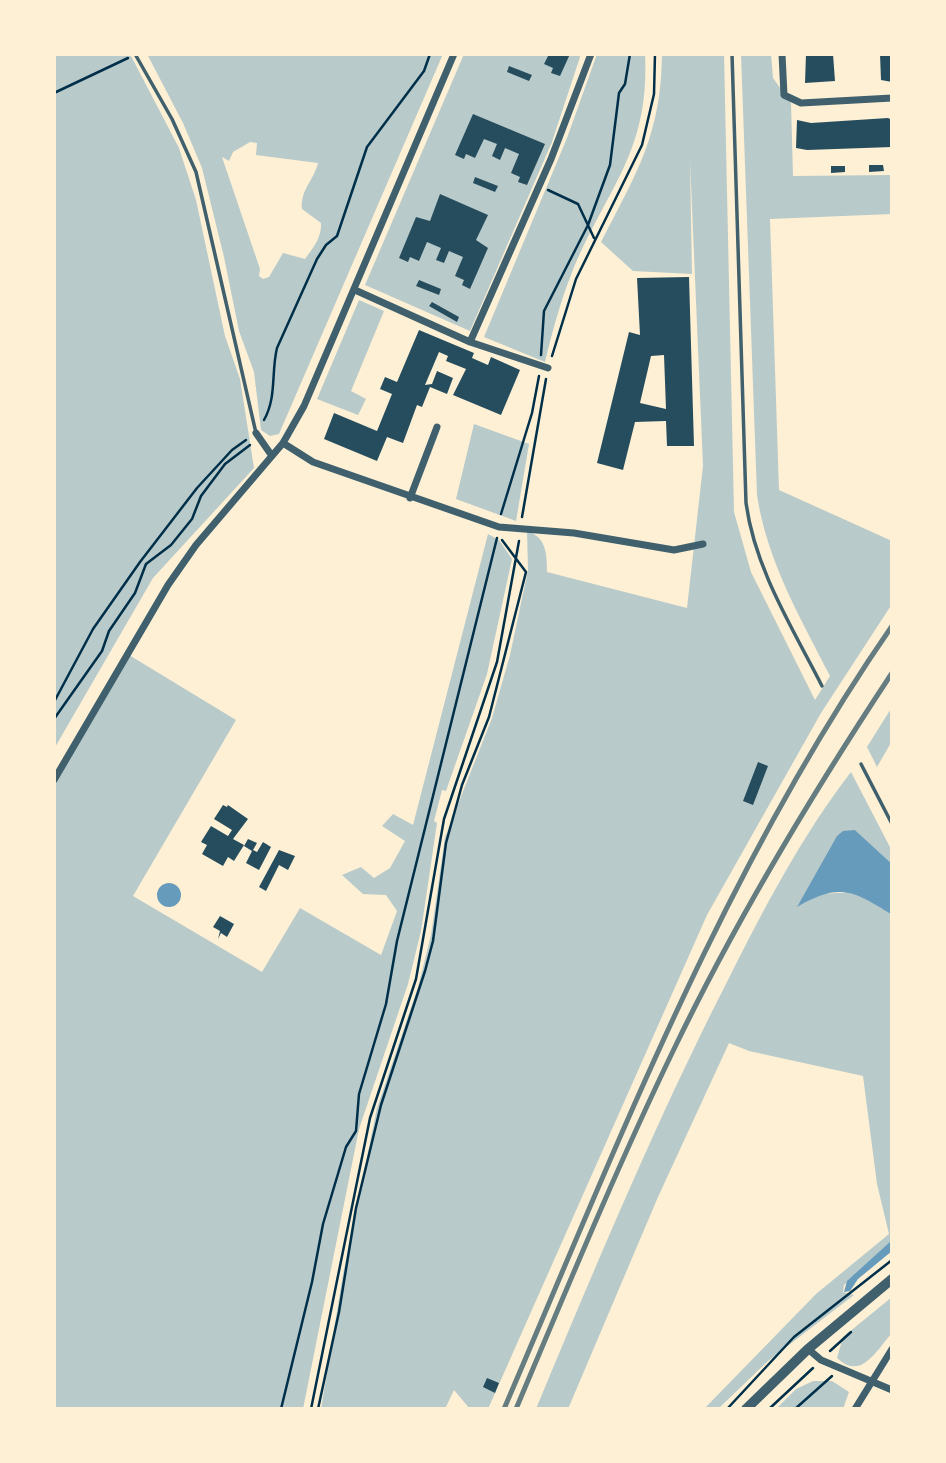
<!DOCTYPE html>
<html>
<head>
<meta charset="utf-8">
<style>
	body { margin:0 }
	#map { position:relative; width:946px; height:1463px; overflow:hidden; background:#fdf0d5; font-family:"Roboto Condensed",sans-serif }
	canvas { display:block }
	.frame { position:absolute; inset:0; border:56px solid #fdf0d5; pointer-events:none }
</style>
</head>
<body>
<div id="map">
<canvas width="946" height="1463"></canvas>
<div class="frame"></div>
</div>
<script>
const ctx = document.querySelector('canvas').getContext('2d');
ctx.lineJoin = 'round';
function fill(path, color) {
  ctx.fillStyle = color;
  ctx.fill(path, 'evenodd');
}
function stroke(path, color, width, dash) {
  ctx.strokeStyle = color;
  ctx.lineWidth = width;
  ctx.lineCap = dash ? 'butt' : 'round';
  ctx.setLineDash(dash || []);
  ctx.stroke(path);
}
const green = new Path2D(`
	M54 54H130L179 148 196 200 225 336 240 379 254 468 153 578 54 749Z
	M147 54H443L279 434 270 436 261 430 254 372 239 331 224 257 202 168 183 123ZM250 142 257 143 256 155 318 163C314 180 300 190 302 209L321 223C322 237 313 248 305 259L283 253 269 277 263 279 259 276 260 269 222 157 229 161 233 152Z
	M464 54H581L552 142 470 331 365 285Z
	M597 54H645C650 155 605 189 571 275 560 303 552 333 545 362L484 337 567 138Z
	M662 54H724L734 512 751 572 815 700 830 676C800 617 767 561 757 495L741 54H771L773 78 791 103 793 176 892 175V214L770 219 779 490 892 541V604L821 713 707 915 488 1409H470L454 1390 445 1409H321L343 1274 377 1108 418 987 431 935 445 837 492 718 510 655 528 570 527 531C546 537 547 553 547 572L687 608 703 466 690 160 692 274 633 271 601 242C637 172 661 135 662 54Z
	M359 300 384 311 351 391 366 399 358 415 317 399Z
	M474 424 529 444 516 521 456 499Z
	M488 534 499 540 512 559 487 674 446 791 442 790 434 821 437 823 421 931 408 984 359 1129 303 1409H54V785L129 655 236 720 133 896 262 972 300 908 381 955 397 911 386 895 363 894 342 875 361 867 374 878 390 868 405 841 382 826 393 814 413 825Z
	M892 707V741L877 767 867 747Z
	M851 772 892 851V864L855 830 798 905 819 894 856 892 892 915V1240L844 1285 843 1292 854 1295 768 1361 718 1409H704L816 1294 889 1234 877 1184 863 1076 749 1051 729 1043 658 1197 568 1409H536C596 1265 656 1121 727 982 763 910 801 837 851 772Z
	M892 1297V1333C876 1351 861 1381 837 1358L843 1337Z
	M813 1381H832L849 1392 843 1409H776L796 1389Z`);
const water = new Path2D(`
	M855 830 892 864V915C854 891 840 882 797 907L837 836 843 831Z
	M157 895a12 12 0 1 1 24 0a12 12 0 1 1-24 0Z
	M892 1240V1251L858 1279 850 1291 844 1292 847 1281Z`);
const building = new Path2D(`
	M549 54H570L560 76 551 73 553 68 544 64Z
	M806 54H833L835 81 805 83Z
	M880 54H892V82L881 80Z
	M509 66 532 75 529 81 507 72Z
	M473 114 545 144 527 185 518 182 520 177 511 173 519 154 505 148 500 160 492 156 497 144 484 139 475 158 466 154 464 159 455 155Z
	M888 118 892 120V147L807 150 796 148 797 120 811 123Z
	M869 165H883L884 171 869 172Z
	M831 166H845V172L831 173Z
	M475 177 498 186 495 192 473 183Z
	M440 194 488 215 476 240 488 248 470 289 462 285 464 280 455 276 463 257 449 251 444 263 436 260 441 248 427 242 419 261 410 257 408 262 399 258 416 217 430 221Z
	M689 277 694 446H667L666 421 635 422 623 470 597 463 629 332 640 335 637 278ZM664 355 666 409 640 403 651 356Z
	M419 280 441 289 439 295 416 286Z
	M432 302 459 317 457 322 429 306Z
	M419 330 474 353 472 358 488 365 491 357 520 370 501 415 453 395 466 369 446 361 448 356 439 352 425 385 432 384 437 371 453 378 447 394 430 387 422 407 417 405 403 443 387 437 377 461 324 439 334 413 377 431 392 394 380 389 385 377 397 382Z
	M758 762 768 766 753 805 743 801Z
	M223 805 227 807 228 805 248 819 233 839 244 845 234 861 228 857 223 866 202 854 207 845 201 842 211 826 228 836 232 830 214 819Z
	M248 839 257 843 253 850 257 852 263 842 271 847 259 870 246 863 252 851 244 846Z
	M279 850 295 856 288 870 279 865 266 891 259 887Z
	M220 916 234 924 227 937 221 933 218 939 220 931 213 927Z
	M487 1378 499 1383 495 1393 483 1387Z`);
const path = new Path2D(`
	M54 93 128 58
	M548 190 578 204 594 238
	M541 355 544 311 588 225 610 165 619 93 625 84 630 54
	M552 356 576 279 642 145 654 94 655 54
	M264 420C277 397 271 372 277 348L317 259 326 245 337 236 367 147 424 71 430 54
	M501 514 532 413 539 376
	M522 517 546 379
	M54 702 93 629 140 562 197 488 232 450 246 440
	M54 719 102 651 109 631 135 593 146 564 171 545 192 519 201 496 225 464 250 445
	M830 1351 851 1332
	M281 1409 312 1282 323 1224 346 1147 356 1131 359 1094 386 1004 397 941 497 538
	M311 1409 370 1118 416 979 444 819 497 662 519 541
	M318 1409 339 1312 356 1208 381 1105 425 971 433 941 446 843 462 785 489 717 526 572 502 540
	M727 1409 794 1337 892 1260
	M769 1409 813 1368
	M795 1409 832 1376`);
const service = new Path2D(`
	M135 54 172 119 196 172 256 433
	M732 54 746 503C755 569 792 627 822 686
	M861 764 892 824`);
const minor = new Path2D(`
	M782 54 784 95 801 103 892 98
	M355 290 470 342 548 368
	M470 342 551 159 591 54
	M256 433 272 456
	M283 443 313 462 499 527 574 533 674 550 703 544
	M410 498 437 427
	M54 780 168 585 196 545 283 443 304 406 454 54
	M808 1349 821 1360 892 1390
	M855 1409 892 1349`);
const tertiary = new Path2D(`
	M746 1409 808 1349 892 1279`);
const rail = new Path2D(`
	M504 1409C619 1141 725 867 892 626
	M516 1409C567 1288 617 1167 674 1049 737 918 812 794 892 673`);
fill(green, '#b9caca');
fill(water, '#669bbc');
fill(building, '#264d5e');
stroke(path, '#003049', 2.5);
stroke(service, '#3f606c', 3.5);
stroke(minor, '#3f606c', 7);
stroke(tertiary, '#3f606c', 10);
stroke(rail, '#657d81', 5);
</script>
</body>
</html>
